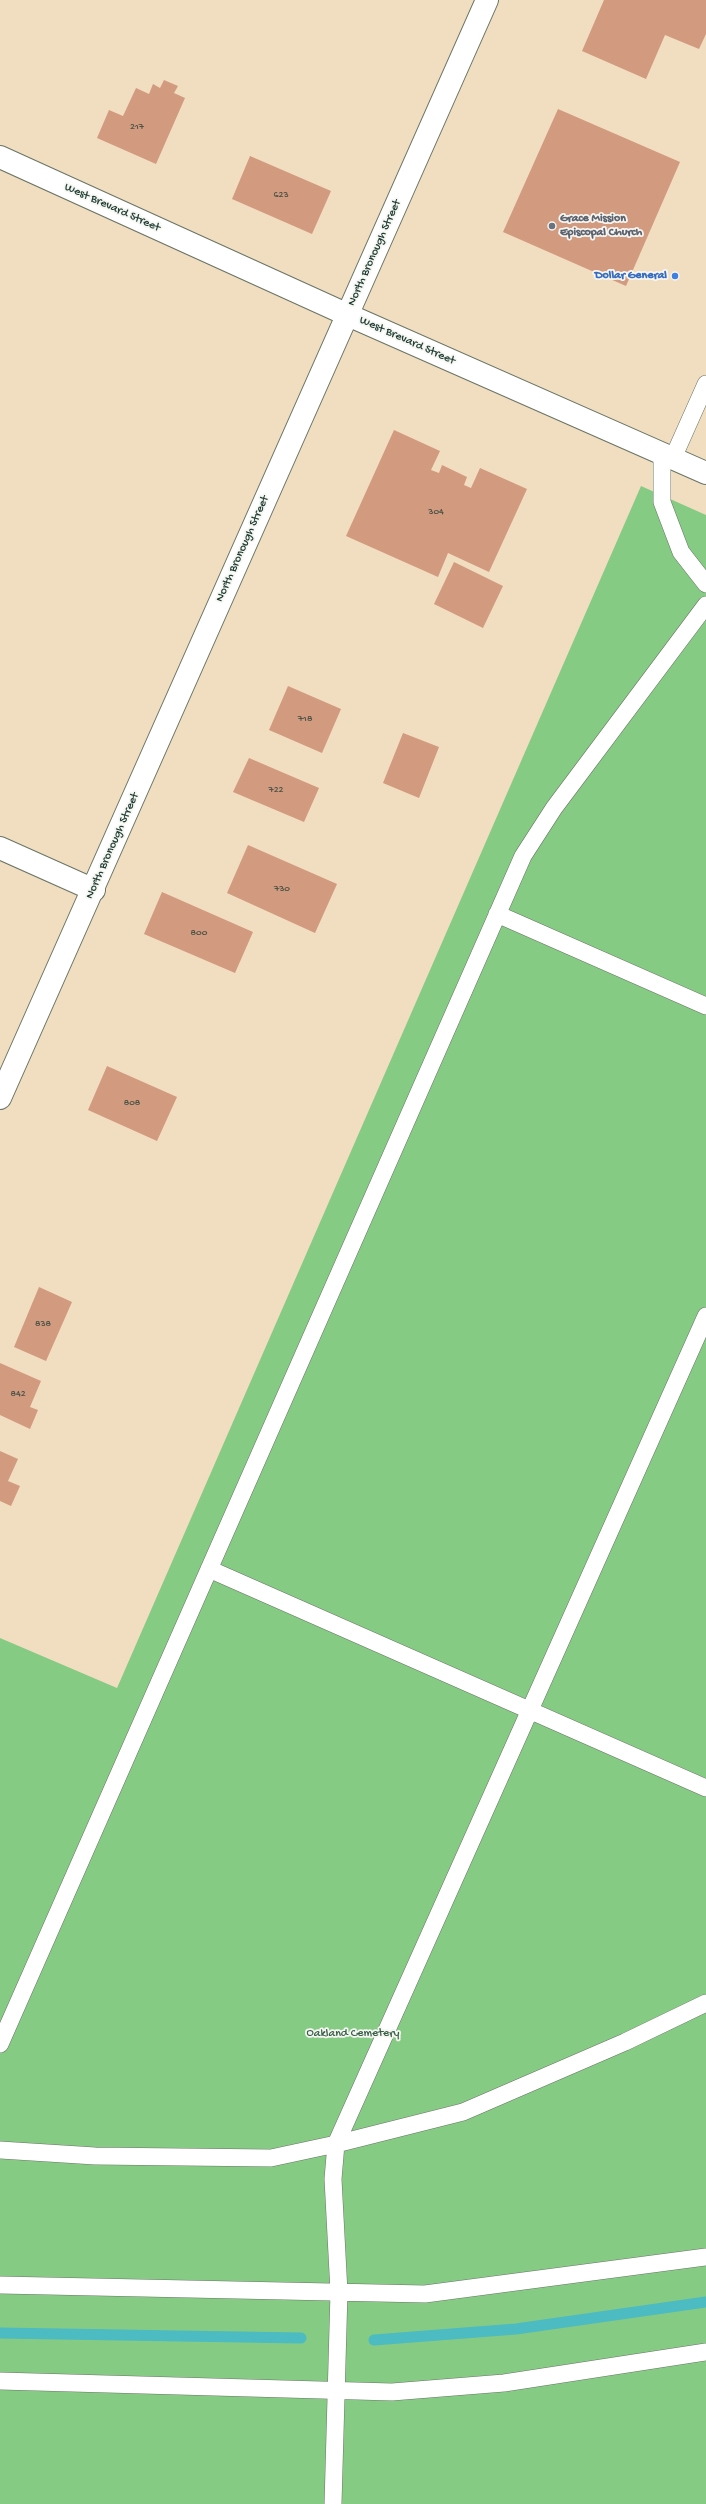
<!DOCTYPE html>
<html>
<head>
<meta charset="utf-8">
<style>
	body { margin:0 }
	canvas { display:block; background:#f1ddbf }
</style>
</head>
<body>
<canvas width="706" height="2504"></canvas>
<script>
const ctx = document.querySelector('canvas').getContext('2d');
ctx.lineJoin = 'round';
function fill(path, color) {
  ctx.fillStyle = color;
  ctx.fill(path, 'evenodd');
}
function stroke(path, color, width, dash) {
  ctx.strokeStyle = color;
  ctx.lineWidth = width;
  ctx.lineCap = dash ? 'butt' : 'round';
  ctx.setLineDash(dash || []);
  ctx.stroke(path);
}
function drawText(font, color, halo, rows, align = 'center') {
  ctx.font = font + ' "Gochi Hand",sans-serif';
  ctx.lineWidth = 3.5;
  ctx.setLineDash([]);
  ctx.textBaseline = 'middle';
  ctx.strokeStyle = halo;
  ctx.fillStyle = color;
  for (const [text, x, y, turn = 0] of rows) {
    ctx.save();
    ctx.translate(x, y);
    ctx.rotate((+turn || 0) * Math.PI / 180);
    ctx.textAlign = isNaN(turn) ? turn : align;
    if (halo) ctx.strokeText(text, 0, 0);
    ctx.fillText(text, 0, 0);
    ctx.restore();
  }
}
const green = new Path2D(`
	M641 486 706 515V2504H0V1638L117 1688Z`);
const stream = new Path2D(`
	M0 2333 301 2338
	M374 2340 516 2329 706 2302`);
const building = new Path2D(`
	M604 0H706V34L699 49 665 35 646 79 582 51Z
	M164 80 178 86 174 93 185 98 156 164 97 138 109 110 123 116 136 88 149 94 153 84 160 88Z
	M558 109 680 162 626 286 503 232Z
	M250 156 331 191 312 234 232 199Z
	M394 430 440 451 431 470 439 473 442 465 467 477 464 485 471 488 480 468 527 489 489 572 448 553 438 577 346 536Z
	M454 562 503 586 483 628 434 604Z
	M288 686 341 709 322 753 269 730Z
	M403 733 439 747 419 798 383 783Z
	M249 758 319 788 304 822 233 792Z
	M248 845 337 884 315 933 227 893Z
	M162 892 253 932 235 973 144 934Z
	M107 1066 177 1097 157 1141 88 1110Z
	M39 1287 72 1302 46 1361 14 1347Z
	M0 1363 41 1381 30 1407 38 1410 30 1429 0 1415Z
	M0 1451 18 1459 8 1481 20 1486 11 1506 0 1501Z`);
const service = new Path2D(`
	M662 454V502L681 552 706 584
	M673 458 706 384
	M497 914 706 1006
	M209 1569 706 1788
	M0 2044 523 856 554 808 706 605
	M0 2150 95 2156 271 2158 336 2144 463 2112 625 2042 706 2003
	M0 2285 425 2294 706 2257
	M0 2381 392 2392 504 2383 706 2352
	M333 2504 339 2292 333 2179 336 2144 706 1316`);
const minor = new Path2D(`
	M0 848 94 890`);
const tertiary = new Path2D(`
	M0 157 348 315 706 473`);
const secondary = new Path2D(`
	M0 1098 487 0`);
const markers = [
	[552,226,4,"#6b7280"],
	[675,276,4,"#3f7fe0"]
];
const numberNames = [
	["217",137,127],
	["623",281,195],
	["304",436,512],
	["718",305,719],
	["722",276,790],
	["730",282,889],
	["800",199,933],
	["808",132,1103],
	["838",43,1324],
	["842",18,1394]
];
const streetNames = [
	["West Brevard Street",112,208,24],
	["North Bronough Street",375,253,-66],
	["West Brevard Street",407,341,24],
	["North Bronough Street",243,549,-66],
	["North Bronough Street",113,846,-66]
];
const worshipNames = [
	["Grace Mission",560,219],
	["Episcopal Church",560,233]
];
const shopNames = [
	["Dollar General",667,276]
];
const parkNames = [
	["Oakland Cemetery",353,2034]
];
fill(green, '#86cb84');
stroke(stream, '#4cbbc2', 11);
fill(building, '#d29a7f');
stroke(service, '#687565', 18);
stroke(minor, '#687565', 24);
stroke(tertiary, '#687565', 24);
stroke(secondary, '#687565', 24);
stroke(service, '#fff', 17);
stroke(minor, '#fff', 22);
stroke(tertiary, '#fff', 22);
stroke(secondary, '#fff', 22);
for (const [x, y, r, color] of markers) {
  const dot = new Path2D();
  dot.arc(x, y, r, 0, 2 * Math.PI);
  ctx.fillStyle = color;
  ctx.fill(dot);
  stroke(dot, '#f6f6f2', 1.5);
}
drawText('10px', '#4c5447', null, numberNames);
drawText('12px', '#1f3d34', '#f6f6f2', streetNames);
drawText('bold 12px', '#5b616d', '#f6f6f2', worshipNames, 'left');
drawText('bold 12px', '#366cbe', '#f6f6f2', shopNames, 'right');
drawText('12px', '#396048', '#f6f6f2', parkNames);
</script>
</body>
</html>
